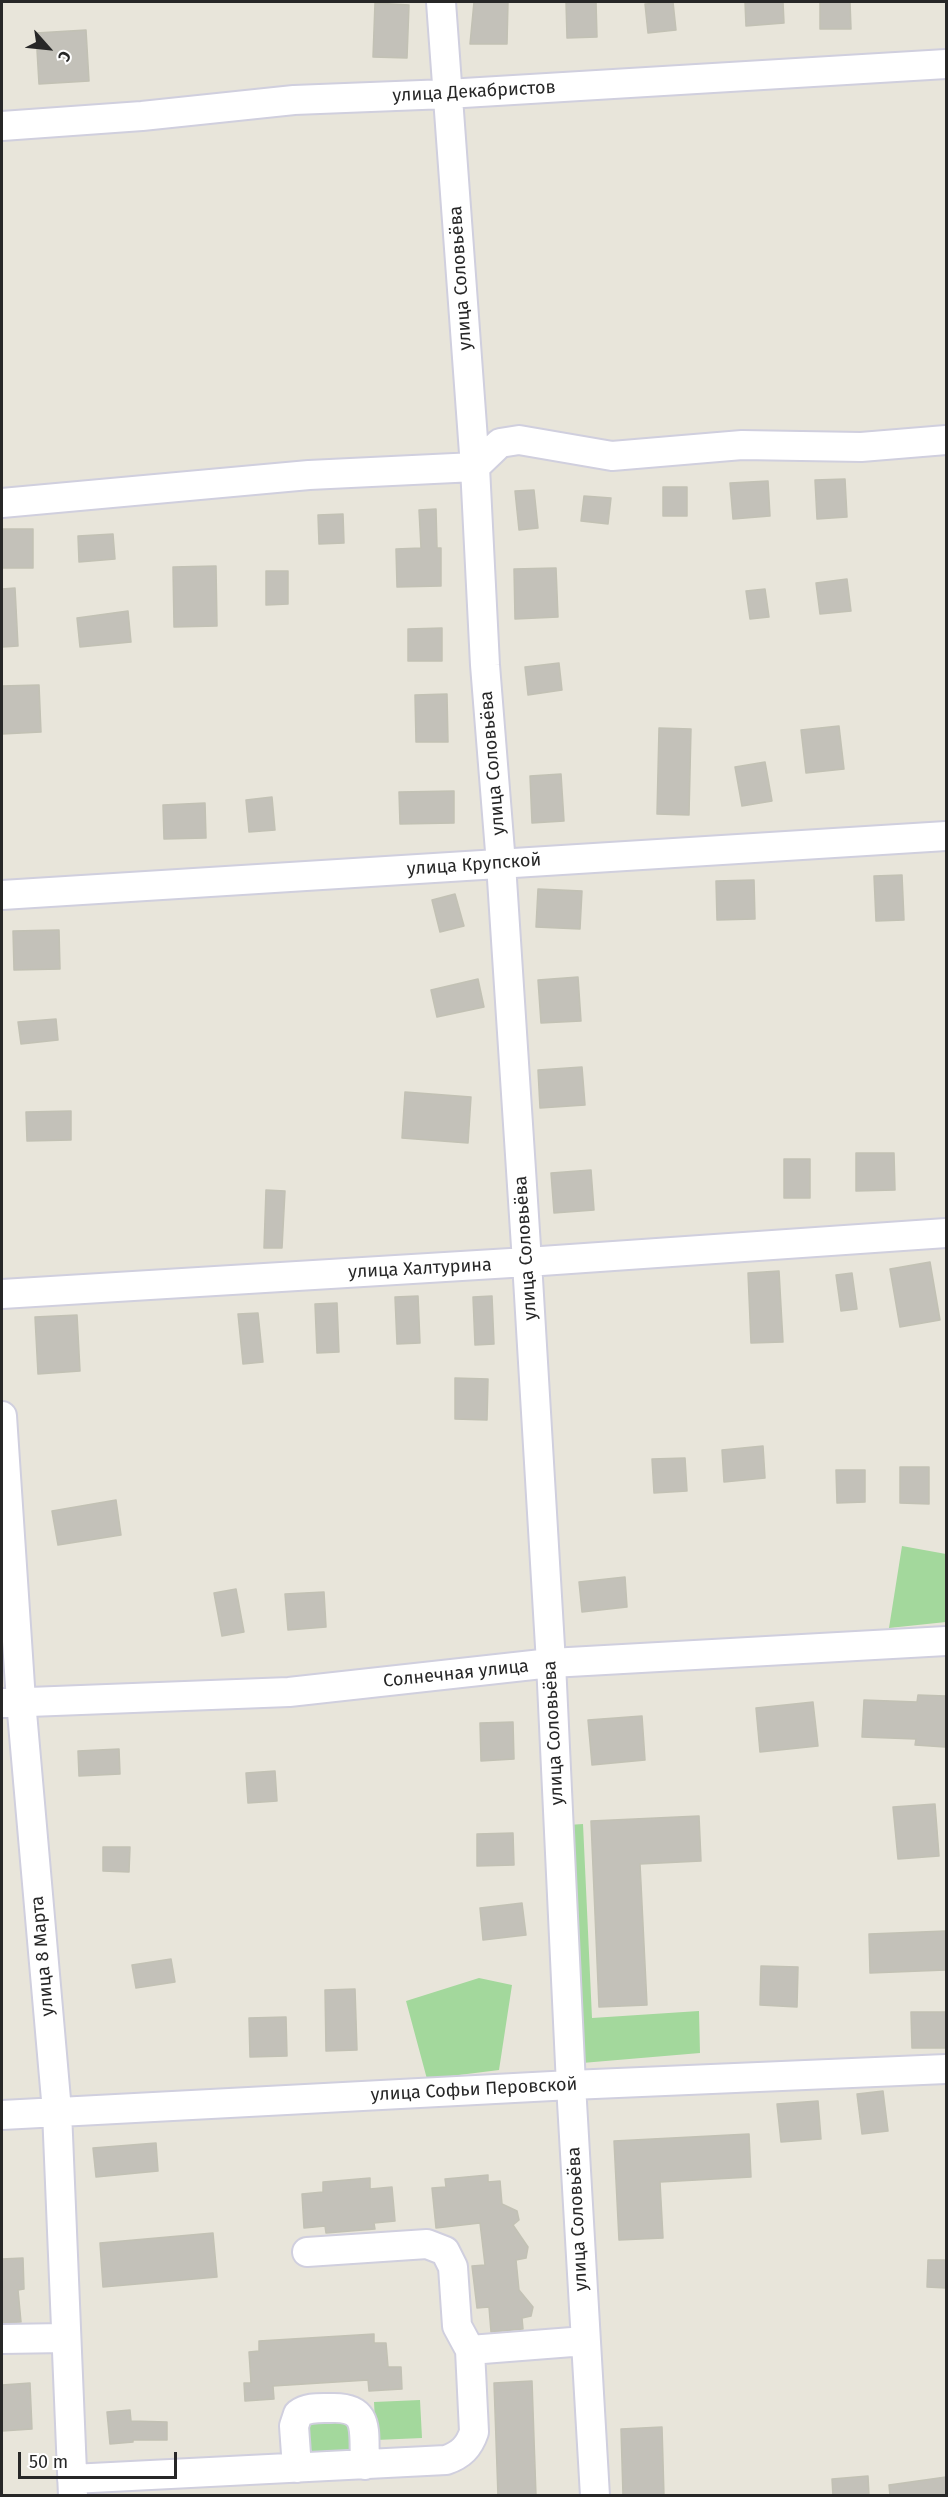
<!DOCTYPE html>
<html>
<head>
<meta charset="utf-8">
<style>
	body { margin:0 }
	#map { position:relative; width:948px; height:2497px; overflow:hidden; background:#e8e5da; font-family:"Fira Sans",sans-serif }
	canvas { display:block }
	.frame { position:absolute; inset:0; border:3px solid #272727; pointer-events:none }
	.north { position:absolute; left:18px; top:18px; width:60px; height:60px; -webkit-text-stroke:4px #fff; paint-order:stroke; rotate:117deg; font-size:16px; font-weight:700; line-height:24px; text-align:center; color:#272727 }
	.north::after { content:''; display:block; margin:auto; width:21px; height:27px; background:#272727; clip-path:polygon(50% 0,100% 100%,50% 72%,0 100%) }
	.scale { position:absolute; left:18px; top:2452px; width:159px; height:27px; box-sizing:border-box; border:3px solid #272727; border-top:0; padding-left:8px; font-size:18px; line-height:21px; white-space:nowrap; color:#272727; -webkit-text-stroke:4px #fff; paint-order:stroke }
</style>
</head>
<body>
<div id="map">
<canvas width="948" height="2497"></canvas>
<div class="frame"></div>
<div class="north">С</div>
<div class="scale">50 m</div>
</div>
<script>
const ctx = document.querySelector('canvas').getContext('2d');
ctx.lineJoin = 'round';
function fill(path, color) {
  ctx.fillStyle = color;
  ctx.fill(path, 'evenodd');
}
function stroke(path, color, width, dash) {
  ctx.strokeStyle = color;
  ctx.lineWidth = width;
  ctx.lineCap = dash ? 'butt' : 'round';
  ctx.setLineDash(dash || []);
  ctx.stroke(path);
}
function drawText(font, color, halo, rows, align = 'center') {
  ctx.font = font + ' "Fira Sans",sans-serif';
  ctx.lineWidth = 4.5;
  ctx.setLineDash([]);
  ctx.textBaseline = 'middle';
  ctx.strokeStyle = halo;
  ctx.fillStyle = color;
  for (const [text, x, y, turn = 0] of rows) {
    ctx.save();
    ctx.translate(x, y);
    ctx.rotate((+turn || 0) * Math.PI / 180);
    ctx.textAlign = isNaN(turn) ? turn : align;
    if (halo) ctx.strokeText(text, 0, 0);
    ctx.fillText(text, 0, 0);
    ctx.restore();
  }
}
const green = new Path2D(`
	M902 1546 946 1554V1622L889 1628Z
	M583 1824 592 2018 699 2011 700 2053 582 2063 568 1825Z
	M479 1978 512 1985 499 2070 427 2079 406 2001Z
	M420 2400 422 2438 376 2440 374 2402Z
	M345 2413 355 2445 345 2453 312 2459 303 2452 307 2417Z`);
const building = new Path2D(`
	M474 2H508L507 44H470Z
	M566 2H596L597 37 567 38Z
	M673 2 676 30 648 33 645 4Z
	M745 2H783L784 23 746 26Z
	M820 2H850L851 29H820Z
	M375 3 409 5 407 58 373 57Z
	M86 30 89 81 39 84 36 33Z
	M845 479 847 517 817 519 815 480Z
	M768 481 770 516 733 519 730 483Z
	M663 487H687V516H663Z
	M534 490 538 528 519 530 515 491Z
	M584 496 611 498 608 524 581 521Z
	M436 509 437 548H441V586L397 587 396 549 421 548 419 510Z
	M343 514 344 543 319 544 318 515Z
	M2 529H33V568H2Z
	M113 534 115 559 79 562 78 536Z
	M216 566 217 626 174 627 173 567Z
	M556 568 558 617 515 619 514 569Z
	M266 571H288V604L266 605Z
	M847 579 851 611 820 614 816 583Z
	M15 588 18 646 2 647V589Z
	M765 589 769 617 750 619 746 591Z
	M128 611 131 642 80 647 77 618Z
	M442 628V661H408V629Z
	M559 663 562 690 528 695 525 667Z
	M39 685 41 732 2 734V686Z
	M447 694 448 742H416L415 695Z
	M839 726 844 769 806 773 801 730Z
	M659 728 691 729 689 815 657 814Z
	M765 762 772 801 742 806 735 767Z
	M561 774 564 821 532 823 530 776Z
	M454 791V823L400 824 399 792Z
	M272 797 275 830 249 832 246 800Z
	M205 803 206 838 164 839 163 805Z
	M902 875 904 920 876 921 874 876Z
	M754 880 755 919 717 920 716 881Z
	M538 889 582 891 580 929 536 927Z
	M455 894 464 926 440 932 432 900Z
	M59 930 60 969 14 970 13 931Z
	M578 977 581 1021 541 1023 538 980Z
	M478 979 484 1007 437 1017 431 990Z
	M56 1019 58 1040 21 1044 18 1022Z
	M582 1067 585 1105 540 1108 538 1070Z
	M405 1092 471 1097 468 1143 402 1138Z
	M71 1111V1140L27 1141 26 1112Z
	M856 1153H894L895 1190 856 1191Z
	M784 1159H810V1198H784Z
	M591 1170 594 1210 554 1213 551 1173Z
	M266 1190 285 1191 282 1248H264Z
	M930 1262 940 1320 900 1327 890 1269Z
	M779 1271 783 1342 751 1343 748 1273Z
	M852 1273 857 1309 841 1311 836 1275Z
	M418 1296 420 1343 397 1344 395 1297Z
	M492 1296 494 1344 475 1345 473 1297Z
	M337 1303 339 1352 317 1353 315 1304Z
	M258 1313 263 1362 243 1364 238 1314Z
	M77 1315 80 1371 38 1374 35 1317Z
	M455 1378 488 1379 487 1420 455 1419Z
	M763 1446 765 1478 724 1482 722 1450Z
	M685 1458 687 1491 654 1493 652 1459Z
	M900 1467H929V1504L900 1503Z
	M836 1470H865V1502L837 1503Z
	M116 1500 121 1535 58 1545 52 1511Z
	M625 1577 627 1607 582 1612 579 1582Z
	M236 1589 244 1632 222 1636 214 1593Z
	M324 1592 326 1627 288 1630 285 1594Z
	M918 1695 946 1696 945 1747 915 1745 916 1739 862 1737 864 1700 917 1702Z
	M813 1702 818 1746 760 1752 756 1708Z
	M642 1716 645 1760 592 1765 588 1720Z
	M513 1722 514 1759 481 1761 480 1723Z
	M119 1749 120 1774 79 1776 78 1751Z
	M275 1771 277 1801 248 1803 246 1773Z
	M935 1804 939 1856 898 1859 893 1807Z
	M699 1816 701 1861 640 1864 647 2005 599 2007 591 1821Z
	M513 1833 514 1865 477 1866V1834Z
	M103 1847H130L129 1872 103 1871Z
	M522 1903 526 1935 483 1940 480 1908Z
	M946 1931V1970L870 1973 869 1934Z
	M171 1959 175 1982 136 1988 132 1965Z
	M761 1966 798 1967 797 2007 760 2005Z
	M355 1989 357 2050 326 2051 325 1990Z
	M911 2012H946V2048H912Z
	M286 2017 287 2056 250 2057 249 2018Z
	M883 2091 888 2131 862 2134 857 2094Z
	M818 2101 821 2139 781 2142 777 2104Z
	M749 2134 751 2177 660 2182 663 2238 619 2240 614 2141Z
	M156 2143 158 2171 96 2177 93 2148Z
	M488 2175V2182L500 2181 502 2204 517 2211 519 2220 513 2225 528 2247 526 2258 516 2260 519 2290 533 2307 531 2316 522 2318 523 2329 491 2332 489 2307 477 2308 472 2266 485 2265 480 2223 436 2228 432 2188 446 2187 445 2179Z
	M370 2178V2189L392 2187 395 2221 374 2223 375 2229 326 2233 325 2226 304 2228 302 2194 323 2192V2182Z
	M213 2233 217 2277 103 2287 100 2243Z
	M23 2258 24 2289 18 2290 21 2322 2 2323V2259Z
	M928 2260H946V2288L927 2287Z
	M374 2334V2343H386L388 2367H401L402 2389 369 2391 368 2380 273 2386 274 2399 245 2401 244 2383H251L249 2352 259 2351V2341Z
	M532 2381 536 2496H498L494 2383Z
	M30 2383 32 2429 2 2431V2385Z
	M130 2410 131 2421 167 2422V2440H133V2442L110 2444 107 2412Z
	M662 2427 664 2496H623L621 2429Z
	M868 2476 869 2496H833L832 2479Z
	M946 2477V2496H890L889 2485Z`);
const minor = new Path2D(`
	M441 2 475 467 485 665 501 864 527 1262 551 1663 571 2085 595 2496
	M2 126 142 116 294 100 447 94 946 64
	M2 503 309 475 475 467 500 443 519 440 612 456 742 445 861 447 946 440
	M2 895 946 836
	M2 1294 527 1262 946 1233
	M2 1416 21 1701 57 2111 73 2496
	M3 1703 289 1692 551 1663 946 1641
	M2 2115 571 2085 946 2069
	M307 2252 427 2244 445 2251 453 2267 457 2326 470 2350
	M2 2339 65 2338
	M297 2468 294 2426 298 2414C307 2407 319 2408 330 2408 372 2406 363 2432 365 2465
	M72 2479 446 2460C461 2455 469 2447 474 2432L470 2350 585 2341`);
const streetNames = [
	["улица Декабристов",474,92,-3],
	["улица Соловьёва",461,278,-94],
	["улица Соловьёва",493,763,-95],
	["улица Крупской",474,865,-4],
	["улица Соловьёва",526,1248,-94],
	["улица Халтурина",420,1269,-3],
	["Солнечная улица",456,1674,-6],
	["улица Соловьёва",554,1733,-93],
	["улица 8 Марта",43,1956,-95],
	["улица Софьи Перовской",474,2090,-3],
	["улица Соловьёва",578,2219,-93]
];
fill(green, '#a3d89c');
fill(building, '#c3c1b9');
stroke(building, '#c2c1b4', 1.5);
stroke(minor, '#d0cfde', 32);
stroke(minor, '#fff', 28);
drawText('18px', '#272727', '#fff', streetNames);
</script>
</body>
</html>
